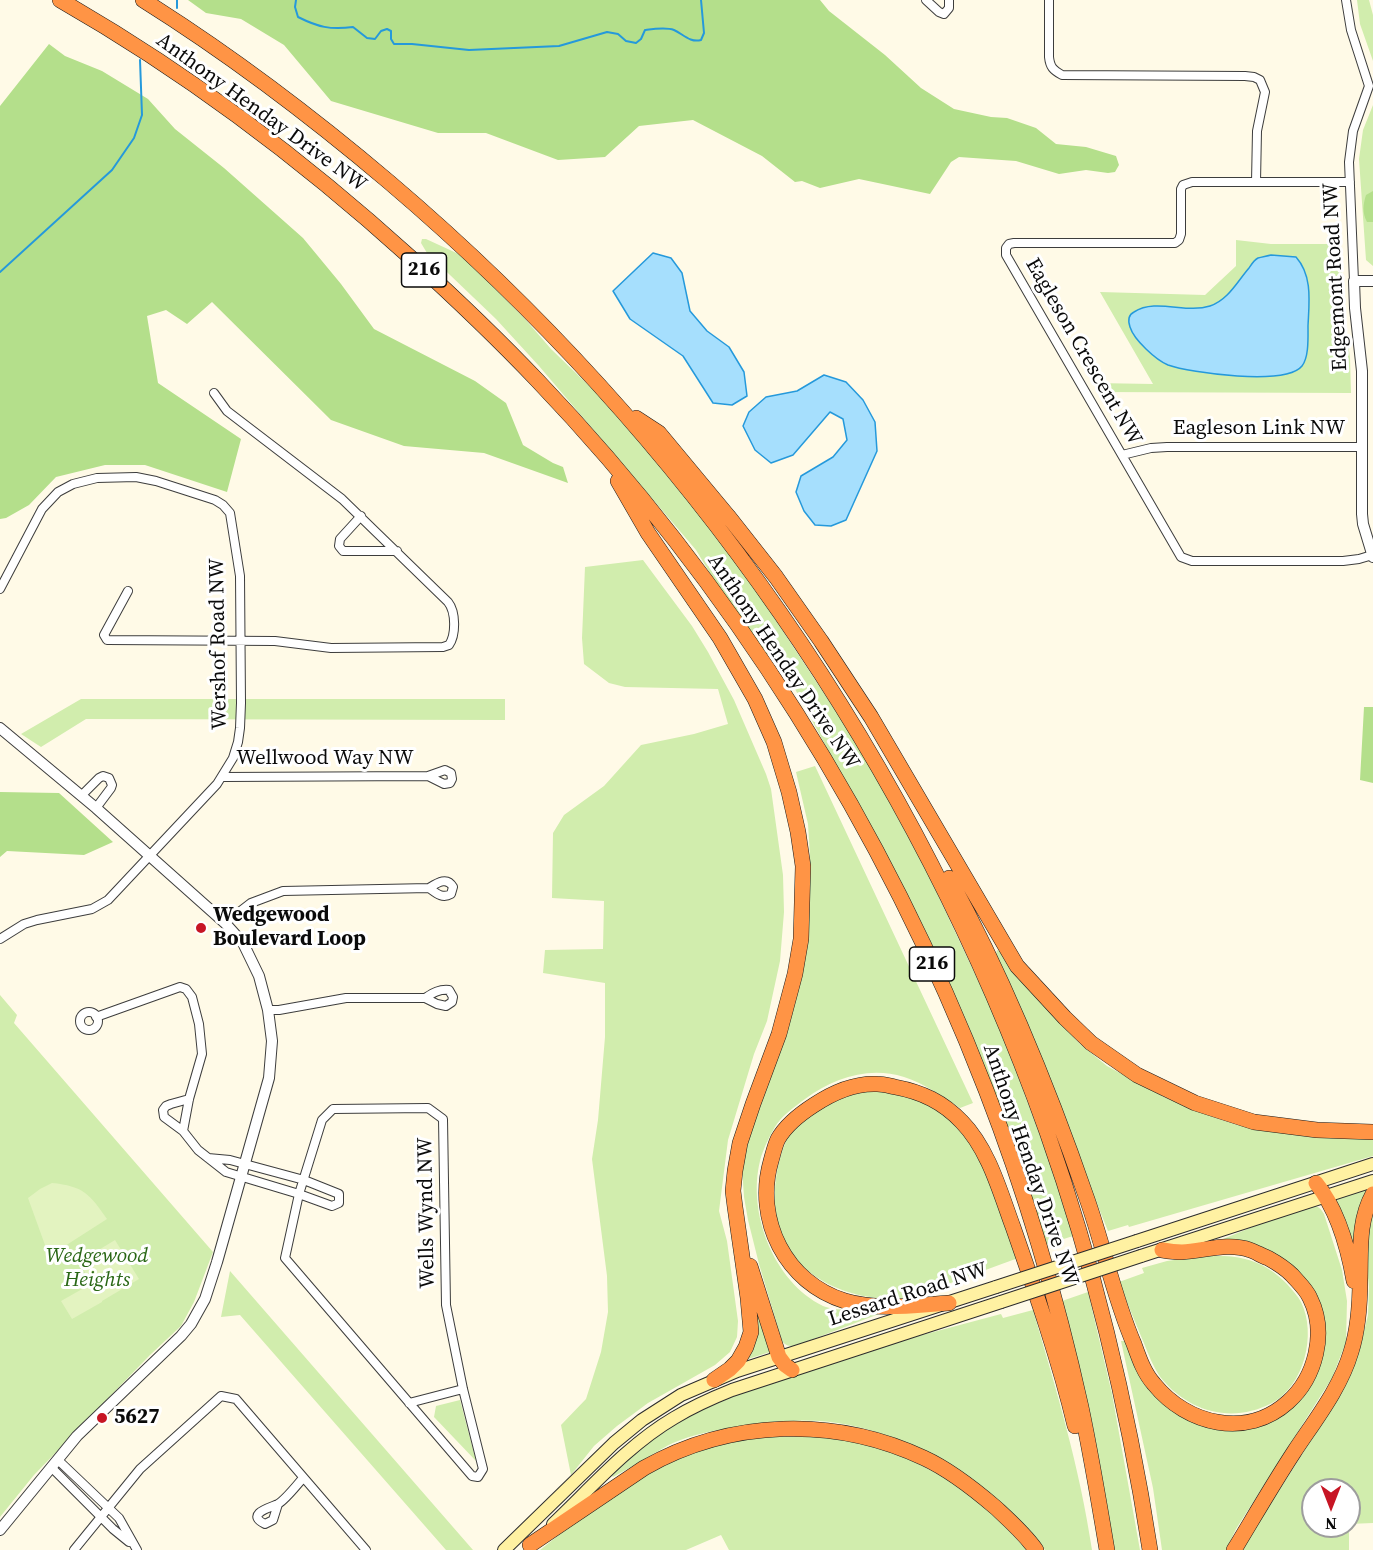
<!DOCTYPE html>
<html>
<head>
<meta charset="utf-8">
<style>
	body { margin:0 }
	#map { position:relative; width:1373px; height:1550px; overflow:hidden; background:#fffae7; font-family:"Source Serif 4",serif }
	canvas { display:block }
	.north { position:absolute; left:1301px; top:1478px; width:60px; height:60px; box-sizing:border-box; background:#fff; border:2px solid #9d9d9d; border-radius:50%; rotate:180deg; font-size:16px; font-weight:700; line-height:24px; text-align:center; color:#0a0a0a }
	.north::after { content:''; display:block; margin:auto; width:21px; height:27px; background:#c71524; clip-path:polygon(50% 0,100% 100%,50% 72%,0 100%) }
</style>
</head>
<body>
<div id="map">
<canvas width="1373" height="1550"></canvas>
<div class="north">N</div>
</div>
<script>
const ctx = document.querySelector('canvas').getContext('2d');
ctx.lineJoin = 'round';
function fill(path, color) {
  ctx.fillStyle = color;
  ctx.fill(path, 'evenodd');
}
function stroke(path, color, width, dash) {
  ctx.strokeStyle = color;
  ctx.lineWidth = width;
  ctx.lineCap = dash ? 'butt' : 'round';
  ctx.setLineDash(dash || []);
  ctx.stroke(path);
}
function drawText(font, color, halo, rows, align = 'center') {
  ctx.font = font + ' "Source Serif 4",serif';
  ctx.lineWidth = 6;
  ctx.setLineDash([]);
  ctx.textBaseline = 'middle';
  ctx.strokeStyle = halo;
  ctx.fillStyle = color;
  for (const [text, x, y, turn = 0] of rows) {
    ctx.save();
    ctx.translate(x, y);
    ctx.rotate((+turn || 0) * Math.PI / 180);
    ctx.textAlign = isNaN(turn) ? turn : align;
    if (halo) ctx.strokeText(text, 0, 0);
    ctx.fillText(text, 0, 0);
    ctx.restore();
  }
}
const green = new Path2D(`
	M1357 0H1369L1373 15V61L1360 24Z
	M1373 105V266L1366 260 1359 159 1363 130Z
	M422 239H426L463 256 525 319 551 349 611 407 704 520 759 595 862 751 927 872 991 1008 1013 1063 1055 1176 1073 1236 1045 1245 1010 1134 972 1035 944 971 924 928 795 689 731 608 696 550 539 366 496 319 427 253 421 243Z
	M1236 240 1271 244H1341L1343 303 1350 358 1351 393 1099 392 1094 383 1153 384 1100 292 1205 295 1236 266Z
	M643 560 692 626 708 652 734 700 766 774 771 789 783 875 784 912 780 961 767 1021 754 1054 728 1140 719 1211 727 1241 738 1321 737 1337 730 1352 715 1365 648 1403 617 1426 594 1446 571 1475 561 1425 586 1399 601 1352 608 1312 607 1276 592 1159 598 1120 605 1037V983L543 973 545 950 603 949 604 901 552 898 553 833 564 815 604 786 641 745 694 734 728 724 718 689 625 687 609 683 584 664 582 638 585 567Z
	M81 699H505V720L86 719 41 747 21 734Z
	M815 766 973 1103 960 1108C942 1096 925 1084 904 1077 868 1066 834 1078 805 1099 797 1105 787 1112 780 1120 773 1128 763 1149 760 1161 747 1213 774 1282 823 1306 833 1311 865 1310 878 1311L879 1314 795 1346C789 1346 786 1346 782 1341L759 1264 748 1220 744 1197 742 1167 749 1131 809 910 810 856 808 824 796 772Z
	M997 950 999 951 1048 1010 1080 1044 1107 1066 1164 1097 1213 1117 1237 1125 1284 1133 1373 1138V1156L1129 1227 1128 1225 1108 1231 996 954Z
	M0 995 17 1015 14 1023 213 1252 194 1302 181 1326 150 1355 34 1475 0 1517Z
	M863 1090 895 1091 949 1114 980 1158 1021 1257C996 1266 972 1275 948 1284 930 1290 910 1299 890 1299 816 1296 763 1250 777 1172 780 1156 786 1134 799 1123 806 1116 816 1108 824 1103 836 1097 851 1094 863 1090Z
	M1370 1188 1354 1249 1337 1201 1338 1199Z
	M1373 1199V1523L1349 1524V1490H1313V1526H1349V1550H1243L1249 1538 1346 1385 1359 1352 1368 1315 1369 1287 1364 1243Z
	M1313 1206C1319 1206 1321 1209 1324 1214L1342 1270 1347 1301 1346 1342 1332 1378 1236 1529 1226 1550H1162L1153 1488 1121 1341H1125L1172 1410 1192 1422 1214 1429H1244L1316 1375 1307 1284 1223 1241V1239L1262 1223Z
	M1204 1256C1217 1256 1232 1255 1245 1259 1260 1262 1277 1273 1287 1284 1292 1290 1298 1296 1301 1302 1317 1334 1304 1386 1272 1403 1232 1424 1189 1412 1161 1378 1153 1367 1148 1353 1143 1341 1135 1322 1127 1302 1119 1282L1144 1273 1142 1268 1167 1261Z
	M230 1271 473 1550H446L240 1315 221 1317Z
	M1088 1292 1112 1394 1140 1550H1114L1093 1427 1062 1301Z
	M1033 1310C1056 1389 1080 1468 1092 1550H1045C1037 1539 1028 1529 1018 1519 972 1471 914 1439 849 1425 812 1417 771 1421 735 1427 715 1430 691 1435 673 1443 666 1446 659 1451 653 1454 640 1462 626 1470 613 1477L612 1476C646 1439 677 1420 723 1399L896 1342 1001 1314 1003 1318Z
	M757 1313 759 1314 770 1352 748 1359C757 1344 757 1331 757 1313Z
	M460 1400 476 1461 434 1417 436 1406Z
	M810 1436C822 1437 835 1437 846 1439 894 1450 940 1470 978 1502 996 1517 1011 1533 1027 1550H729L721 1535 686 1550H540L604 1499 678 1457 721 1444 763 1437Z`);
const forest = new Path2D(`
	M188 0H820L829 11 885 55 921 88 954 109 991 117 1007 118 1036 128 1056 144 1086 147 1116 156 1119 165 1115 172 1108 173 1086 170 1059 174 1016 161 959 157 951 162 930 194 859 179 820 188 802 181 795 182 762 156 693 120 639 126 605 157 558 160 486 133H438L331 101 284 45 241 19 206 13Z
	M49 44 65 56 102 71 148 99 175 129 224 168 303 238 341 284 374 329 475 381 506 403 523 445 553 463 563 467 568 483 484 453 404 446 331 420 212 302 187 324 166 310 147 316 158 383 241 439 227 492 145 465H105L56 477 29 505 6 518 0 519V106Z
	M1373 191V222H1367C1362 212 1363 205 1366 195Z
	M1364 707H1373V783L1360 780Z
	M0 792 59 793 113 842 84 855 7 851 0 857Z`);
const pitch = new Path2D(`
	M52 1183C83 1186 90 1194 107 1219L54 1253 47 1250 45 1245 28 1198 40 1189Z
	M115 1240 139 1279 102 1301V1302L72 1319 61 1301 91 1284 97 1293 79 1262Z`);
const water = new Path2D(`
	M653 253 671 258 682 273 690 311 707 331 729 347 744 372 747 396 732 405 713 403 683 356 630 319 613 291Z
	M1271 255 1296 257C1313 276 1309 303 1308 326 1308 338 1309 357 1302 366 1286 386 1190 373 1168 365 1156 360 1134 340 1130 327 1128 321 1128 315 1134 312 1156 298 1186 314 1210 306 1228 300 1237 282 1249 268 1251 265 1254 260 1258 258 1262 257 1267 256 1271 255Z
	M824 375 846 382 863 400 875 422 877 451 846 520 831 526 815 525 804 511 796 492 801 476 833 457 847 440 843 419 830 412 793 455 771 463 755 450 743 426 749 412 766 397 797 391Z`);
const stream = new Path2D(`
	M296 0 295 7 298 17C318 27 330 30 353 27L367 38 375 39 381 31 387 29 391 31V39L394 44H412L469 50 559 46 607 32 618 34 626 41 636 43 641 39 645 30C653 29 666 27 674 30 683 34 690 43 701 40L704 33 701 0
	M177 8V0
	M0 272 112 170 134 138 142 115 140 60`);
const minor = new Path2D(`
	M926 0 939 12 944 14 949 8V0
	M1049 0V57C1050 67 1053 70 1062 75L1245 76 1254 77 1260 80 1265 92 1257 131 1256 182
	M1346 0 1351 30 1369 86 1353 131 1349 162 1354 281
	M1350 182H1192L1183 185 1181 189V234L1179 240 1175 243H1014L1009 244 1006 248V255L1181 557 1192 561H1343L1359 559 1372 555
	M1122 455 1151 448 1167 447H1361
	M361 516 340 539 339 546 343 551H397
	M0 589 42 509 58 492 73 484 97 478 136 477 156 481 215 500 223 505 230 513 240 576 241 703 240 728 238 742 233 758 217 784 108 900 92 909 37 920 24 924 0 939
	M128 591 104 635 107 640 275 641 331 648 443 647 449 645C456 635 456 612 448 602L342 499 227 411 214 393
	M223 777 428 776 444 784 450 783 452 779 451 773 445 770 428 776
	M81 796 99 778 103 776 109 778 112 785 111 788 96 808
	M225 923 251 903 283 891 429 888C436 893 442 899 451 894L453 887C447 876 437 883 429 888
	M268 1010H279L346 998H425L437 1004 446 1006 452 1002 453 997 449 990C439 989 433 993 425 998
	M80 1021a9 9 0 1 1 18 0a9 9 0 1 1-18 0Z
	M96 1017 180 987 186 989 192 997 199 1024 202 1054 189 1099 183 1131
	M189 1099 171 1104 166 1106 163 1110 164 1117 183 1131 198 1150 226 1172 299 1194 332 1206 339 1203V1194L304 1180 230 1160 208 1158
	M428 1108 443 1119 446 1305 463 1389 483 1469 478 1477 472 1476 285 1258 299 1194 322 1120 333 1109Z
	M409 1403 463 1389
	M58 1460 119 1518 137 1550
	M51 1467 113 1529 129 1542
	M278 1504 273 1520 265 1524C244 1514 272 1507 278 1504 286 1499 296 1486 303 1478
	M74 1550 140 1469 221 1396 236 1399 366 1550`);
const tertiary = new Path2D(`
	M1373 281H1354L1355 308 1362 371V514L1363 524 1373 557
	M0 728 96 808 225 923 243 943 259 976 268 1010 272 1041 269 1078 217 1262 205 1299 191 1324 181 1336 77 1436 0 1530`);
const secondary = new Path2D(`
	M1137 1241 1373 1164
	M1141 1256 1373 1181
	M553 1524C591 1488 628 1445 674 1418 692 1407 712 1398 732 1390L1001 1302
	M504 1550 614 1443 642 1420 681 1395 737 1371 996 1287`);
const motorway = new Path2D(`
	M60 0C186 72 304 161 411 258 455 298 497 338 537 380 731 583 885 829 986 1090 1026 1193 1057 1299 1081 1407 1091 1454 1099 1502 1107 1550
	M143 0C229 54 311 116 389 182 688 436 915 762 1047 1132 1095 1268 1128 1408 1150 1550
	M636 418 659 433 728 516 776 577 821 641 871 717 1017 966 1065 1018 1091 1043 1137 1075 1195 1103 1254 1122 1317 1130 1373 1132
	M618 481 648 533 720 638 755 699 774 742 789 792 798 832 803 866 801 939 795 974 779 1034 753 1104 740 1143 735 1171 733 1191 735 1207 748 1298 751 1332 746 1347 738 1361 730 1369 714 1380
	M949 878C1005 980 1049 1089 1087 1199 1104 1247 1114 1298 1134 1344 1139 1358 1144 1373 1154 1384 1187 1425 1247 1439 1288 1402 1316 1377 1327 1332 1310 1298 1306 1289 1298 1282 1292 1275 1285 1268 1277 1263 1268 1258 1262 1256 1256 1252 1250 1250 1228 1242 1204 1251 1182 1252 1175 1252 1168 1251 1162 1250
	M1316 1183C1338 1210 1348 1247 1354 1281
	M750 1266 779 1357 785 1365 792 1370
	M949 1303C916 1305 878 1311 845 1301 786 1283 754 1220 771 1161 773 1154 775 1145 778 1139 786 1125 800 1114 814 1105 832 1093 855 1083 877 1084 883 1084 890 1086 895 1087 922 1092 943 1102 962 1122 989 1150 1000 1192 1013 1227 1036 1293 1059 1359 1075 1426
	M530 1545 644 1468C730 1419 835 1416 924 1458 950 1470 974 1489 995 1507 1009 1520 1025 1534 1036 1550
	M1234 1550C1254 1517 1273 1484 1294 1452 1315 1420 1340 1389 1351 1352 1358 1330 1360 1303 1360 1280 1361 1250 1358 1221 1373 1194`);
const secondaryBridge = new Path2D(`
	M996 1287 1137 1241
	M1001 1302 1141 1256`);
const markers = [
	[201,928,6,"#c71524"],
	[102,1418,6,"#c71524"]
];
const shields = [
	[424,270,45],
	[932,964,45]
];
const shieldNames = [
	["216",424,270],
	["216",932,964]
];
const streetNames = [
	["Anthony Henday Drive NW",261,113,36],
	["Edgemont Road NW",1336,277,-93],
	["Eagleson Crescent NW",1083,352,60],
	["Eagleson Link NW",1259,429],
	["Wershof Road NW",219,644,-91],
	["Anthony Henday Drive NW",783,662,56],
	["Wellwood Way NW",325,759],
	["Anthony Henday Drive NW",1030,1165,71],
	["Wells Wynd NW",427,1213,-91],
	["Lessard Road NW",908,1295,-18]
];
const poiNames = [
	["Wedgewood",213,916],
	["Boulevard Loop",213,940],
	["5627",114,1418]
];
const parkNames = [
	["Wedgewood",97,1257],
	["Heights",97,1281]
];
fill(green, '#d1edad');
fill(forest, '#b4df8b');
fill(pitch, '#e3f3c0');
fill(water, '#a6dffd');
stroke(water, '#2599db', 1.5);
stroke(stream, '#2599db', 2);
stroke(minor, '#3d3d3d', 10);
stroke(tertiary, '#3d3d3d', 12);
stroke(secondary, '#2c2c2c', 14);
stroke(motorway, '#1b1b1b', 16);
stroke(minor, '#fff', 8);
stroke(tertiary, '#fff', 10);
stroke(secondary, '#fff1a2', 12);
stroke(motorway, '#ff9445', 15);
stroke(secondaryBridge, '#2c2c2c', 14, []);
stroke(secondaryBridge, '#fff1a2', 12);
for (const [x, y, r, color] of markers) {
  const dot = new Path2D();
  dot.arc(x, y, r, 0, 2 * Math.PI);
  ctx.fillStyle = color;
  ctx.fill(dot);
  stroke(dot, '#fff', 2);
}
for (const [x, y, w] of shields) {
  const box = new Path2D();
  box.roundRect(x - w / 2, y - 17, w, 34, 4.5);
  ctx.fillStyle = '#fff';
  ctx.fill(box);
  stroke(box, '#0a0a0a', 1.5);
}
drawText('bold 20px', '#0a0a0a', null, shieldNames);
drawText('21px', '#0a0a0a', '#fff', streetNames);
drawText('bold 21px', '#0a0a0a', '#fff', poiNames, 'left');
drawText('italic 21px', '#296715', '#fff', parkNames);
</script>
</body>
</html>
